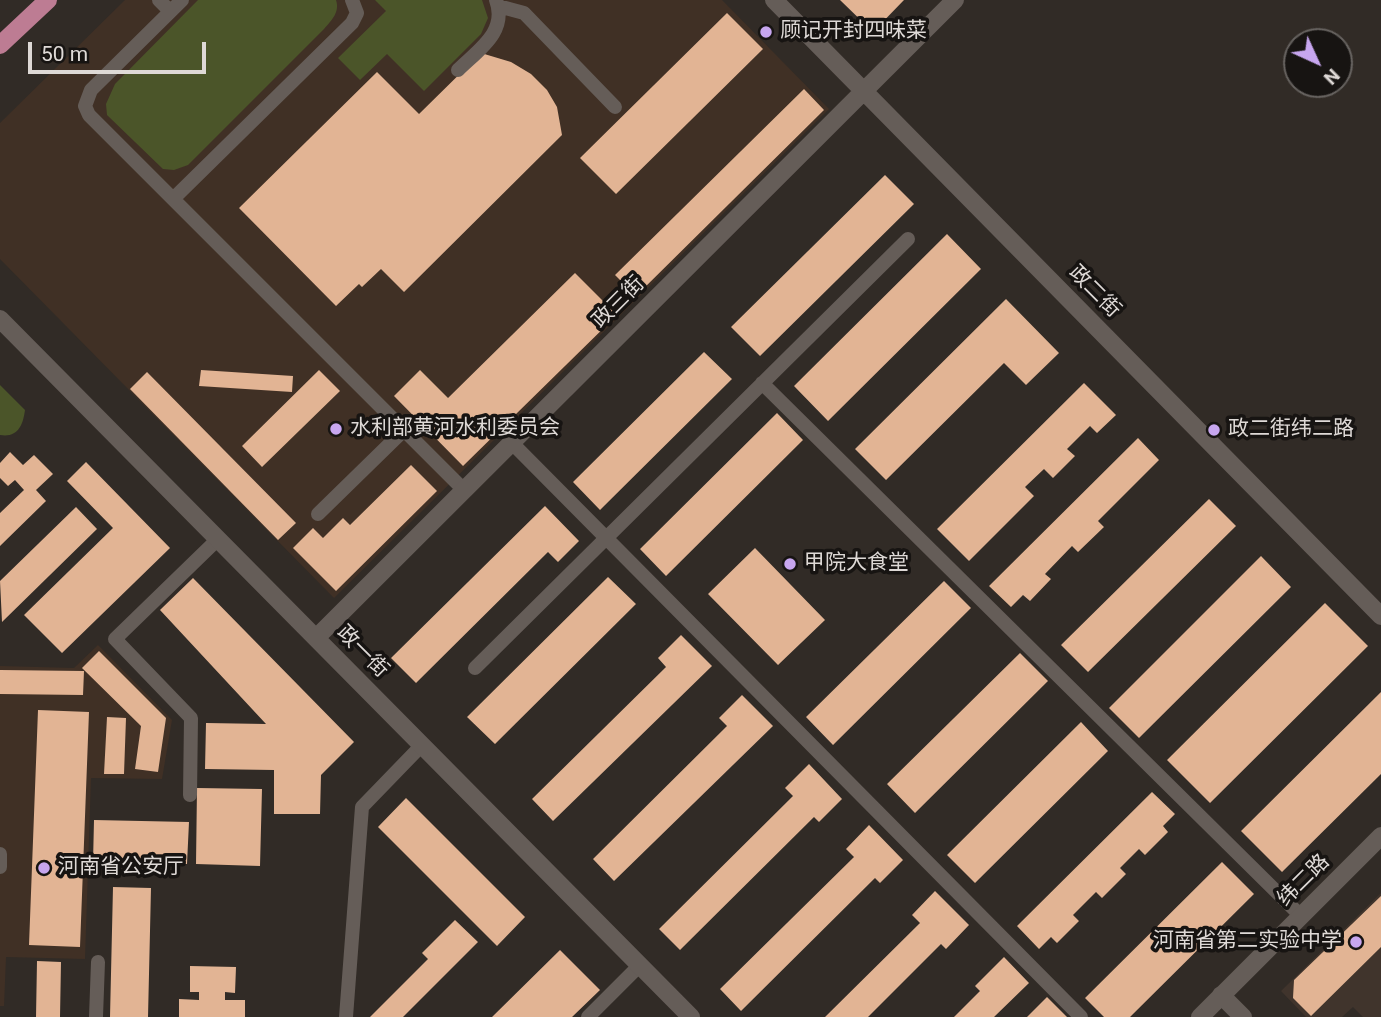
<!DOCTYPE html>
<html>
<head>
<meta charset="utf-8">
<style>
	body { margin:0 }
	#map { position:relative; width:1381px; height:1017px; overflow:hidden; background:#312b26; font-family:Roboto,sans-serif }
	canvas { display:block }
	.north { position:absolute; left:1283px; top:28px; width:70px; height:70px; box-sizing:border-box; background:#171412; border:2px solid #676360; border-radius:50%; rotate:135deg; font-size:19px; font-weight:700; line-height:28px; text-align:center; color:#ded9d6 }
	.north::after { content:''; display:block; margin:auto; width:24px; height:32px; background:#c7a6ef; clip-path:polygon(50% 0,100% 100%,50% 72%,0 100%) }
	.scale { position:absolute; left:28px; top:42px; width:178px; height:32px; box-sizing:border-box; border:4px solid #ded9d6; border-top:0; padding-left:9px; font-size:21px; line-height:24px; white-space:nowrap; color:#ded9d6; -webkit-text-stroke:5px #171412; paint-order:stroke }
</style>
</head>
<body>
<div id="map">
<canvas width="1381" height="1017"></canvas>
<div class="north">N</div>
<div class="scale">50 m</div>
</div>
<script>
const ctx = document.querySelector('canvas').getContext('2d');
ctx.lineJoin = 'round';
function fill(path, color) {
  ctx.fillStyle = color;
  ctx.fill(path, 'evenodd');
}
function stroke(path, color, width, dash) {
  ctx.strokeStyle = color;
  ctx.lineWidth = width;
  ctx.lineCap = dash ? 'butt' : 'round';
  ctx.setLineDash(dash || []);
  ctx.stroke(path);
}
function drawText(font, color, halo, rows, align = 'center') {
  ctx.font = font + ' Roboto,"Noto Sans SC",sans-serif';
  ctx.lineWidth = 7;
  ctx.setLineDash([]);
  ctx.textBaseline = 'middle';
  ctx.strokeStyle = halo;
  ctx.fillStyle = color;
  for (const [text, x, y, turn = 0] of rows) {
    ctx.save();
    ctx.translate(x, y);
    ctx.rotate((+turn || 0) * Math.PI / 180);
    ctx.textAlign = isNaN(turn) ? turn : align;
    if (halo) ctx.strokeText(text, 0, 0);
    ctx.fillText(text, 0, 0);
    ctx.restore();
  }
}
const commercial = new Path2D(`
	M125 0H722L829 109 334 598 0 259V123Z
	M98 645 172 720 162 779 91 778 85 959 6 957 4 1006H0V666L74 668Z`);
const built = new Path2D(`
	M1381 893V1017H1363L1353 1007 1342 1017H1306L1281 991Z`);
const green = new Path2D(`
	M198 0H336C340 12 332 20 324 29L188 165 174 170 163 169 107 115 106 104 115 84Z
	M375 0H482L488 18 481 34 424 91 387 54 360 80 338 58 386 11Z
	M0 385 25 410C23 425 18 438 0 435Z`);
const building = new Path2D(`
	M840 0H904L873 32Z
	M727 13 763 49 616 194 580 158Z
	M481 53 511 62 531 74 547 90 557 107 562 135 404 292 381 269 362 287 359 284 336 306 239 208 377 72 419 114Z
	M804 89 824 110 636 296 615 275Z
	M885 175 914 204 760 356 731 327Z
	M947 234 981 269 828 421 794 386Z
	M575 273 617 315 463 466 394 396 420 370 448 398Z
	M1006 299 1059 353 1026 385 1004 363 886 480 855 449Z
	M704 352 732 379 600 510 573 482Z
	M201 370 293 376 292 392 199 386Z
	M319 370 340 391 262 467 242 446Z
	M147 372 296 523 278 540 130 389Z
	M1084 383 1116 415 1097 433 1090 426 1067 449 1075 456 1053 478 1044 469 1025 487 1034 496 969 561 937 529Z
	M777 413 803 440 666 576 640 549Z
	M1138 438 1159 460 1098 521 1104 527 1078 552 1072 546 1045 574 1051 579 1030 601 1023 595 1011 607 989 586Z
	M10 452 23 465 34 455 53 474 36 490 46 501 0 546V513L24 490 15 480 8 486 0 478V463Z
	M86 462 170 548 62 653 24 615 113 528 67 481Z
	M411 465 437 491 336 591 293 548 313 528 323 538 343 518 350 525Z
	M1209 499 1236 526 1088 672 1061 645Z
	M545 506 579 541 558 562 548 552 416 683 391 658Z
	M76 507 97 529 2 622 0 581Z
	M755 548 825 620 778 665 708 594Z
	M1261 556 1291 587 1139 738 1109 708Z
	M608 577 636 604 495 744 467 717Z
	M193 578 354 742 321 775 320 814H274V770L205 769 206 723 266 724 160 610Z
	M944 581 971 608 833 745 806 717Z
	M1325 603 1368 646 1210 803 1167 760Z
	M681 635 712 666 553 821 532 799 666 667 658 658Z
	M99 651 166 718 158 772 135 769 141 726 82 668Z
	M1020 653 1048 681 915 813 887 784Z
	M0 670 84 671 83 695 0 694Z
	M1381 692V774L1282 872 1241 831Z
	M742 695 773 726 614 881 593 859 727 726 719 718Z
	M38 710 89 712 80 947 29 945Z
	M107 717 126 718 124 774H104Z
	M1081 722 1108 751 975 883 947 855Z
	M809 764 842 799 819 822 814 817 680 950 659 929 793 796 785 788Z
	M197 788 262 789 260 866 196 864Z
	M1152 792 1175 814 1163 826 1168 832 1145 855 1139 849 1120 868 1126 874 1102 898 1096 892 1073 915 1079 921 1057 943 1051 937 1039 949 1017 926Z
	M406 798 525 917 497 946 378 827Z
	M94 820 189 822 187 864 93 863Z
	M869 825 903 860 880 883 875 878 741 1011 720 989 854 857 846 849Z
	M1222 862 1254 894 1130 1017H1104L1085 998Z
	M113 887 151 888 148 1017H110Z
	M935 891 969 925 946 949 941 944 868 1017H825L920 923 912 915Z
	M1381 896V947L1311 1016 1293 998 1294 980Z
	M455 920 478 942 403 1017H370L428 959 422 953Z
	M560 950 600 990 572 1017H492Z
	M1004 957 1029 983 994 1017H954L980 991 975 986Z
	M37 961 61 962 60 1017H36Z
	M190 966 236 967 235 993 225 992V1000H245V1017H179V999L199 1000V992H190Z
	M1047 997 1067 1017H1027Z`);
const lane = new Path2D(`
	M159 0 170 11
	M182 0 91 90 85 106 89 115 464 490
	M498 6 524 13 615 107
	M458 70C478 50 508 32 496 0
	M173 199 352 23 357 13 352 0
	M762 383 1301 916
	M512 443 1081 1017
	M318 514 404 430
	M475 668 908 239
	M190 795 191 718 115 639 218 539
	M0 854V867
	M96 1017 98 962
	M346 1017 362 807 422 745
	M588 1017 640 965`);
const street = new Path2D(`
	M774 0 1381 616
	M0 319 691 1017
	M316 638 955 0
	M1221 995 1243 1017
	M1200 1017 1381 836`);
const primary = new Path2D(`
	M0 45 48 0`);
const markers = [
	[766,32,7,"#c7a6ef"],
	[336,429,7,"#c7a6ef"],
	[1214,430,7,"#c7a6ef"],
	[790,564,7,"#c7a6ef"],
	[44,868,7,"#c7a6ef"],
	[1356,942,7,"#c7a6ef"]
];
const poiNames = [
	["顾记开封四味菜",780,32],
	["水利部黄河水利委员会",350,429],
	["政二街纬二路",1228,430],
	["甲院大食堂",804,564],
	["河南省公安厅",58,868],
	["河南省第二实验中学",1342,942,"right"]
];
const streetNames = [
	["政二街",1094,292,45],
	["政三街",619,303,-45],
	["政一街",362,652,45],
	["纬二路",1304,881,-45]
];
fill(commercial, '#403025');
fill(built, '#40342c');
fill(green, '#4b5529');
fill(building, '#e2b494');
stroke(lane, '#655d58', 14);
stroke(street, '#655d58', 18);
stroke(primary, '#bd7c93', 18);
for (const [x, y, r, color] of markers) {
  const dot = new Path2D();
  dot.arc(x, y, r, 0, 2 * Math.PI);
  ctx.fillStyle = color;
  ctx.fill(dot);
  stroke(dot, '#171412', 2.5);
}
drawText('21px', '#ded9d6', '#171412', poiNames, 'left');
drawText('21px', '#ded9d6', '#171412', streetNames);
</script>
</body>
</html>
